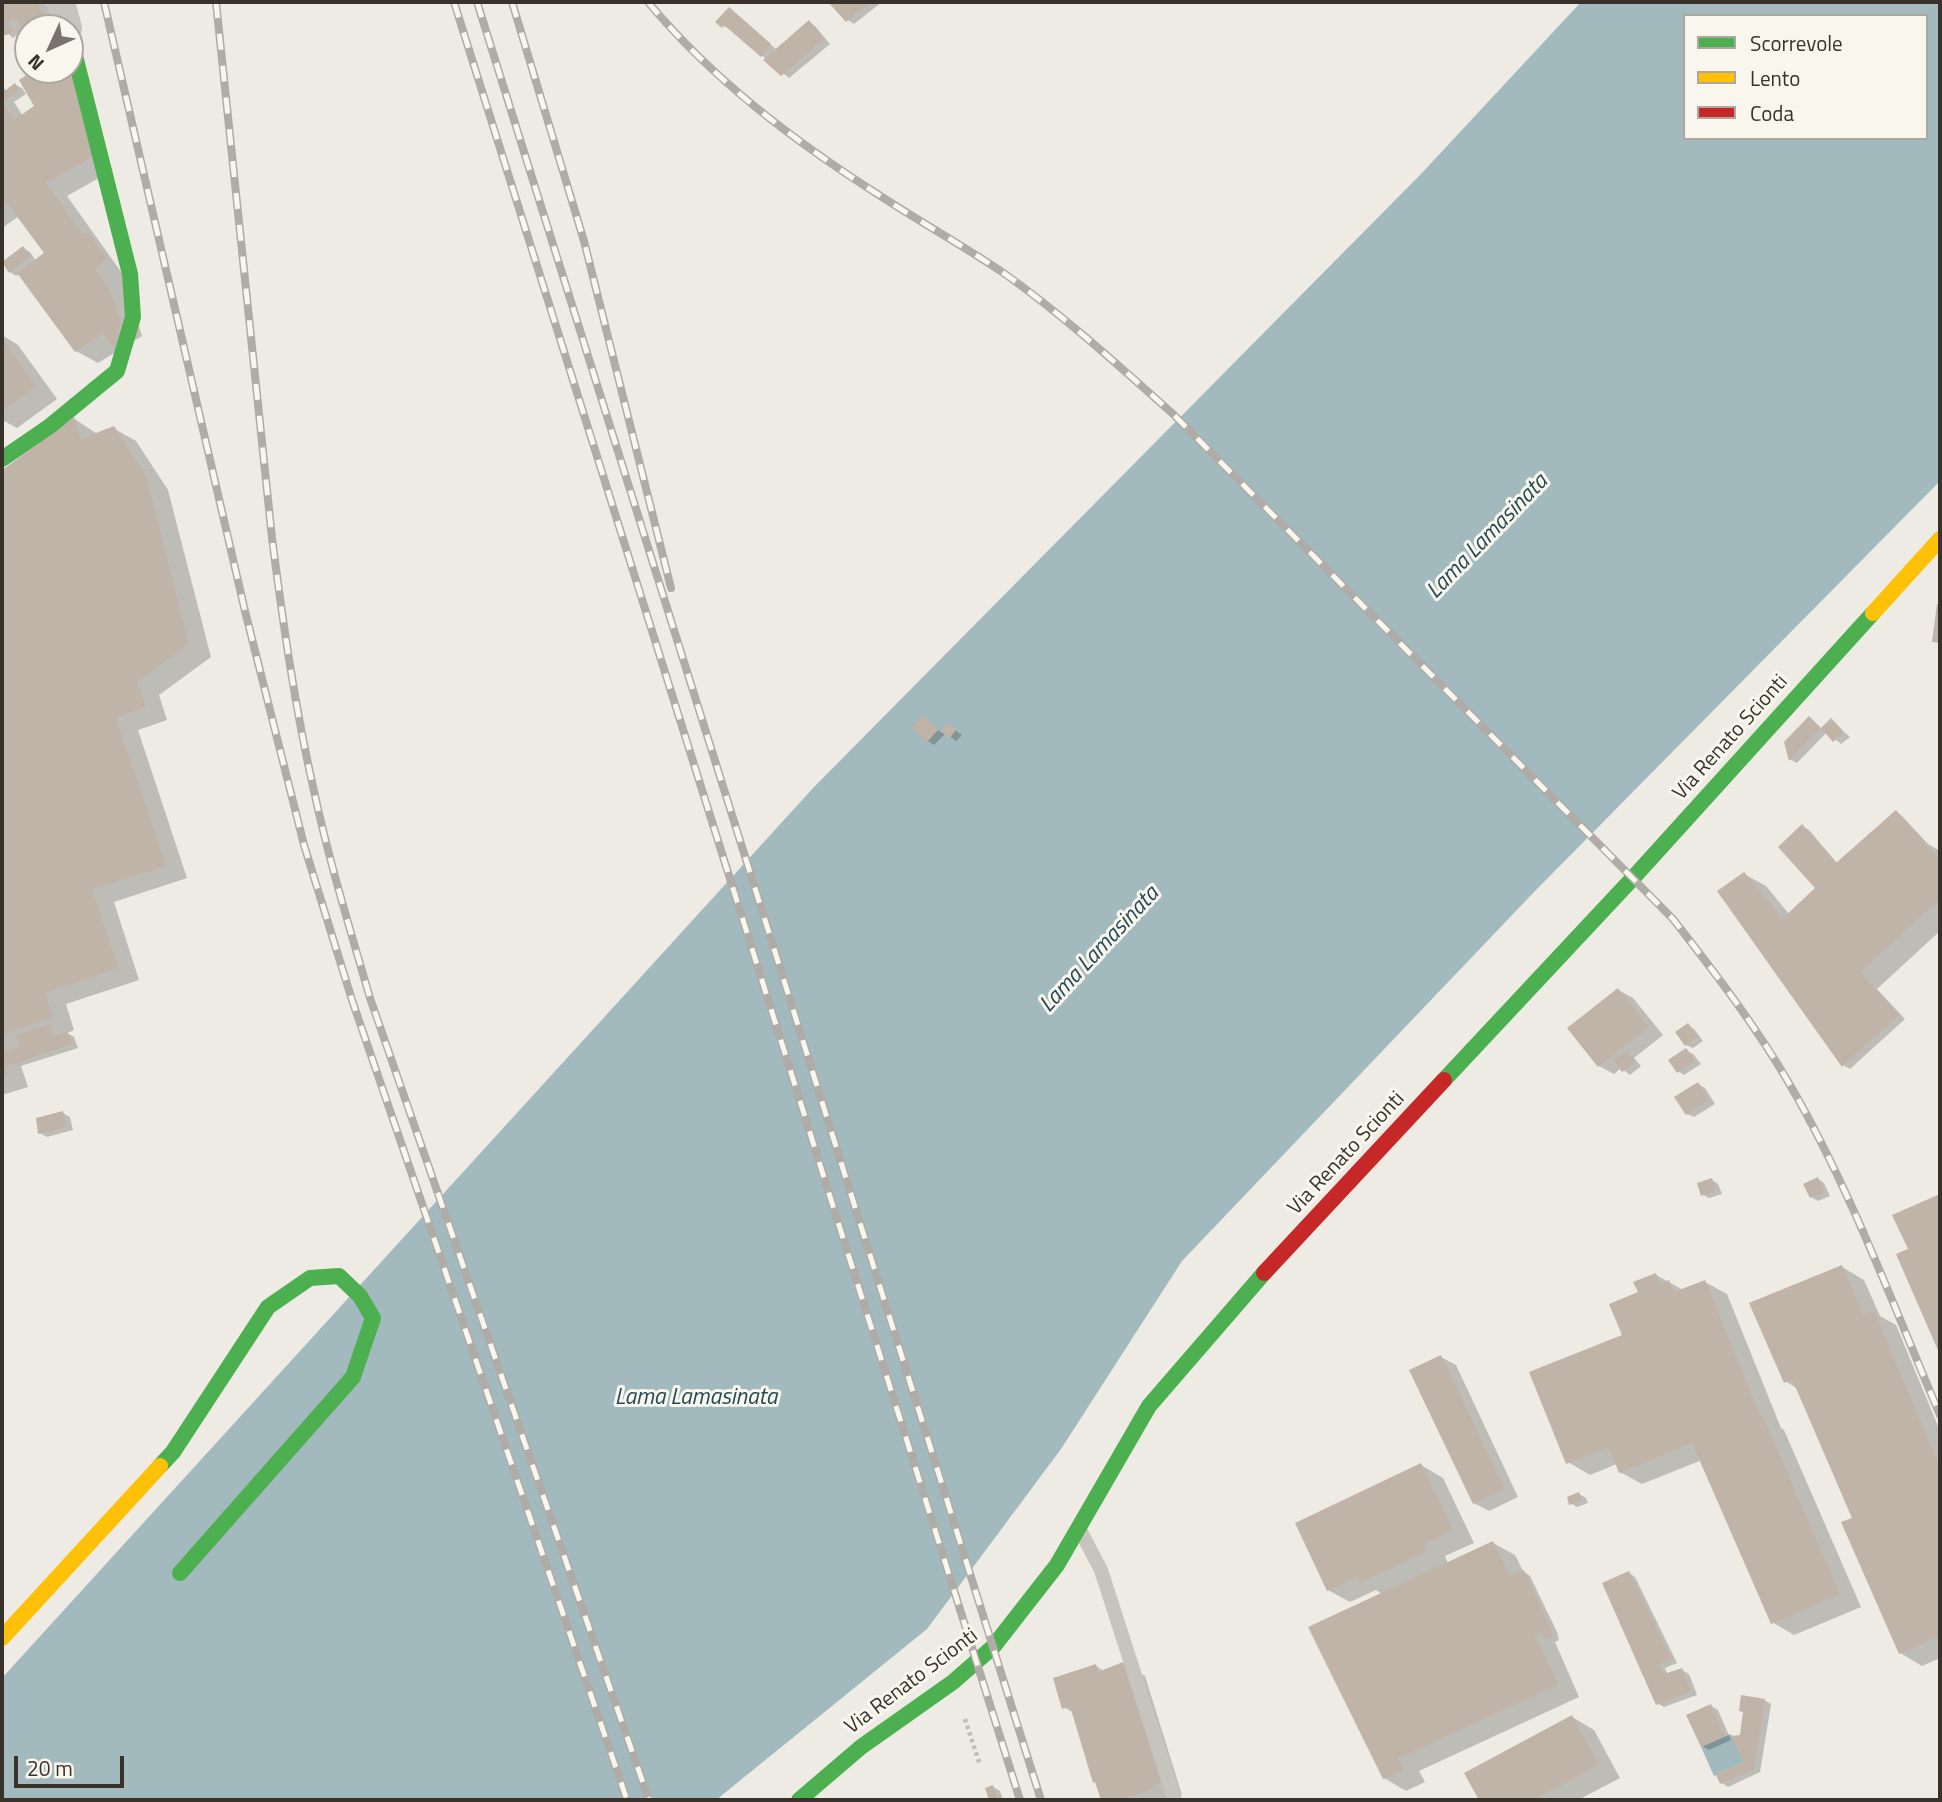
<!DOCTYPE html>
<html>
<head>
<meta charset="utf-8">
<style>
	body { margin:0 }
	#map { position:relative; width:1942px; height:1802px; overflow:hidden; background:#eeebe4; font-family:"Titillium Web",sans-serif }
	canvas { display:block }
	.frame { position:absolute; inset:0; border:4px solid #38322b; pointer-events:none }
	.legend { position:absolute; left:1683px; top:14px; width:245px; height:126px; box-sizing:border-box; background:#f9f6ed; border:2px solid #aca89f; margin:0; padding:9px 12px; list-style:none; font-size:21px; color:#38322b }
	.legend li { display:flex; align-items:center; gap:14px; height:35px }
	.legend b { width:35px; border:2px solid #aca89f }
	.north { position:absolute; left:14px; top:14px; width:70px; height:70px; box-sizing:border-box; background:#f9f6ed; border:2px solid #aca89f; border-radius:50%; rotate:225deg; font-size:19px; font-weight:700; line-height:28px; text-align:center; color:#38322b }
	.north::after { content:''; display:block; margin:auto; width:24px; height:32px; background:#78736c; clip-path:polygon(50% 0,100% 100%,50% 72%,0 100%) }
	.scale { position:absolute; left:14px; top:1756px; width:110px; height:32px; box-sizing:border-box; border:4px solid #38322b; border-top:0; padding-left:9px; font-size:21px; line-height:24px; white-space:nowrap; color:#38322b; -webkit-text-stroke:5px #f9f6ed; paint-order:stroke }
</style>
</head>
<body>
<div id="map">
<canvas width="1942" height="1802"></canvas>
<div class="frame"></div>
<ul class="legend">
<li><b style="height:9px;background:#4caf50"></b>Scorrevole</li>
<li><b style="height:9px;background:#ffc107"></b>Lento</li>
<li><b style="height:9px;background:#c62828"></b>Coda</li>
</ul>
<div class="north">N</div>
<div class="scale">20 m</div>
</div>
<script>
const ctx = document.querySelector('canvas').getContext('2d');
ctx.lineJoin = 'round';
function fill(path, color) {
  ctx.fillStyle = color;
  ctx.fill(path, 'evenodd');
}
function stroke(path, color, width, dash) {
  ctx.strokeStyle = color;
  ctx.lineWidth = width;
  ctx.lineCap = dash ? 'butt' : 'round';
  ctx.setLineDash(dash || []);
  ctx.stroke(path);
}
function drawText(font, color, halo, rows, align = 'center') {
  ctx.font = font + ' "Titillium Web",sans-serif';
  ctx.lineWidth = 6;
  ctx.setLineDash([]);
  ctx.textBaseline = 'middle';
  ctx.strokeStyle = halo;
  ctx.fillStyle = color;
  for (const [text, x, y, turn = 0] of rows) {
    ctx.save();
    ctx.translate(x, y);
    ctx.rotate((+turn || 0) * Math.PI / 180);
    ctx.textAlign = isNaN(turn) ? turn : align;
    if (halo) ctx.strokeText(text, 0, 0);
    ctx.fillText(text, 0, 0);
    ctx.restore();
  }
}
const water = new Path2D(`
	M1581 2H1940V481L1535 891 1182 1261 1061 1449 927 1629 716 1800H2V1678L814 787 1421 174ZM1685 16H1926V138H1685Z
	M1731 1734 1744 1762 1714 1776 1701 1747Z`);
const shadow = new Path2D(`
	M2 2H45L61 28H28V35L24 29 13 38 2 28Z
	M833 2H882L854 24 848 20 832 3Z
	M729 9 777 50 809 22 815 26 830 44 789 78 730 29 723 26Z
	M36 70 113 170 67 196 124 276 142 336 98 363 76 351 20 273 16 276 10 272 23 248 30 252 36 261 46 254 19 216 2 228V84L6 91 15 85 22 88 26 94 14 102 23 116 36 106Z
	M2 335 18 345 57 399 17 428 2 420Z
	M75 419 97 434 113 428 136 441 168 490 211 657 159 695 167 720 138 730 187 878 114 902 139 980 66 1004 74 1030 67 1033 74 1037 78 1048 21 1066 28 1087 2 1095V472Z
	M923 718 942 733 948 725 962 735 956 741 946 733 934 745 928 741Z
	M1809 718 1822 729 1831 721 1850 737 1841 744 1827 732 1797 763 1791 760 1786 743Z
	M1896 812 1902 816 1928 844 1940 851V931L1877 989 1905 1019 1850 1069 1843 1065 1744 874 1766 886 1789 914 1817 888 1802 826 1809 830 1838 864Z
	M1618 990 1633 998 1663 1035 1634 1058 1641 1066 1630 1075 1621 1068 1614 1074 1599 1066Z
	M1688 1025 1694 1029 1703 1041 1693 1048 1686 1045Z
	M1686 1050 1693 1054 1701 1064 1684 1075 1678 1071Z
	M1698 1084 1705 1088 1715 1104 1694 1117 1687 1114Z
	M63 1113 70 1117 73 1130 47 1137 40 1133Z
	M1818 1179 1824 1183 1830 1196 1818 1201 1811 1197Z
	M1712 1180 1718 1184 1722 1194 1709 1198 1702 1194Z
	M1940 1196V1351L1899 1255 1910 1250 1895 1216Z
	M1842 1267 1864 1280 1880 1316 1896 1325 1940 1431V1658L1922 1666 1900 1653 1854 1519 1798 1389 1785 1381Z
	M1656 1275 1683 1290 1705 1282 1727 1294 1781 1428 1784 1430 1861 1607 1794 1635 1772 1622 1702 1460 1642 1484 1620 1472 1617 1464 1590 1475 1568 1462 1626 1335 1640 1293Z
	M1441 1357 1456 1365 1518 1497 1489 1511 1474 1503Z
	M1421 1465 1443 1478 1474 1543 1445 1556 1448 1564 1493 1543 1515 1555 1523 1571 1530 1576 1557 1632 1559 1640 1555 1642 1579 1697 1419 1771 1425 1782 1406 1791 1384 1778 1382 1594 1376 1590 1350 1602 1328 1590Z
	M1579 1494 1586 1498 1588 1503 1577 1507 1571 1503Z
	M1629 1573 1635 1577 1677 1663 1665 1668 1668 1675 1682 1670 1689 1674 1697 1695 1664 1707 1657 1703 1604 1584Z
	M1123 1664 1145 1676 1182 1795 1174 1798 1175 1800H1103L1098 1783 1094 1782 1077 1715 1064 1707 1096 1666 1104 1671Z
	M1764 1700 1771 1704 1760 1772 1728 1787 1722 1783 1746 1763 1741 1737 1745 1712Z
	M1711 1706 1718 1710 1731 1740 1709 1750 1702 1746Z
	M1572 1717 1594 1730 1620 1778 1578 1800H1481L1467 1774Z
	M993 1787 1000 1791 1003 1800H991L987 1789Z`);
const building = new Path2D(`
	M2 2H37L50 24 43 28H28V38L15 18 8 22 13 31 5 36 2 30Z
	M828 2H871L846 22Z
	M729 7 771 44 761 57 724 25 722 28 715 22Z
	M809 20 824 39 781 76 763 60Z
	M34 70H71L92 157 46 183 83 235 88 232 107 259 95 269 109 289 121 322 115 349 103 333 75 352 17 273 44 253 4 199 2 200V93L15 83 20 90 2 102 14 120 34 106 19 80Z
	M23 246 31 257 9 273 2 262Z
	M2 339 36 386 2 411Z
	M74 417 81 439 114 426 146 476 189 644 137 682 146 707 116 718 166 866 92 890 118 968 45 992 53 1018 2 1035V470Z
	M1937 604H1940V643L1932 642Z
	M923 715 938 730 927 742 911 728Z
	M1809 716 1821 728 1789 761 1784 742Z
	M1831 718 1844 732 1833 742 1821 728Z
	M948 723 956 730 949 739 941 731Z
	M1896 810 1940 860V899L1860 972 1899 1015 1842 1067 1717 891 1744 872 1782 919 1815 888 1778 847 1802 824 1836 863Z
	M1618 988 1649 1027 1598 1067 1567 1028Z
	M1688 1023 1698 1037 1685 1046 1675 1032Z
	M50 1024 54 1036 67 1031 72 1044 4 1067 7 1074 2 1076V1052L20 1046 16 1035Z
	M1686 1048 1695 1060 1677 1073 1668 1060Z
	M1626 1050 1636 1062 1622 1072 1613 1060Z
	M1698 1082 1709 1100 1686 1115 1674 1097Z
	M63 1111 67 1127 38 1134 36 1118Z
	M1818 1177 1824 1192 1810 1198 1803 1184Z
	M1712 1178 1716 1191 1701 1196 1697 1183Z
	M1940 1194V1355L1896 1254 1908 1249 1892 1215Z
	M1842 1265 1863 1315 1874 1311 1940 1468V1636L1899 1654 1841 1522 1852 1518 1792 1379 1784 1383 1749 1303Z
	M1656 1273 1660 1284 1669 1280 1674 1292 1705 1280 1760 1416 1762 1415 1840 1594 1771 1624 1692 1443 1619 1473 1609 1447 1566 1464 1529 1372 1622 1335 1609 1304 1638 1292 1633 1282Z
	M1441 1355 1505 1489 1473 1504 1409 1370Z
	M1421 1463 1453 1530 1424 1544 1427 1551 1360 1583 1357 1577 1327 1591 1295 1523Z
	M1579 1492 1582 1500 1569 1505 1567 1497Z
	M1493 1541 1510 1576 1524 1570 1550 1627 1553 1637 1546 1640 1542 1632 1534 1633 1558 1684 1398 1759 1404 1770 1383 1779 1308 1627Z
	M1629 1571 1671 1659 1649 1670 1660 1666 1664 1674 1682 1668 1691 1691 1656 1705 1602 1583Z
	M1123 1662 1161 1783 1153 1785 1154 1789 1117 1800H1101L1095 1782 1093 1783 1070 1706 1062 1709 1053 1678 1096 1664 1098 1672Z
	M1741 1695 1765 1699 1754 1769 1720 1784 1716 1775 1744 1762 1731 1736 1740 1735 1743 1712 1739 1711Z
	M1711 1704 1725 1736 1701 1747 1686 1715Z
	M1572 1715 1599 1765 1533 1800H1479L1464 1773Z
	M993 1785 998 1800H989L985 1788Z`);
const path = new Path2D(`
	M965 1719 980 1765`);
const lane = new Path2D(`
	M1081 1532 1101 1570 1175 1800`);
const street = new Path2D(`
	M61 2 68 28`);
const fast = new Path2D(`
	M2 459 50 426 117 371 133 317 130 274 70 36
	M1444 1080 1633 878 1873 613
	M160 1466 173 1452 268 1307 310 1278 339 1276 360 1296 373 1318 353 1377 180 1573
	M799 1800 861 1747 953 1682 993 1647 1057 1565 1149 1406 1264 1273`);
const slow = new Path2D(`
	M1873 613 1940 539
	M2 1638 160 1466`);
const jam = new Path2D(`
	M1264 1273 1444 1080`);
const rail = new Path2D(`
	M104 2 245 611 304 845 352 1000 627 1800
	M216 2 272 538C283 623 295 708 314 791 329 861 350 929 370 998L649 1800
	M454 2 1020 1800
	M477 2 1041 1800
	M512 2 584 241 671 588
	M648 2C712 79 794 141 879 195 920 222 964 246 1005 274 1064 316 1118 365 1172 413L1673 919C1715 973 1756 1026 1790 1085 1850 1188 1893 1305 1940 1415`);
const streetNames = [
	["Via Renato Scionti",1731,738,-48],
	["Via Renato Scionti",1347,1154,-47],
	["Via Renato Scionti",912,1682,-37]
];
const waterNames = [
	["Lama Lamasinata",1488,537,-46],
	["Lama Lamasinata",1100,950,-47],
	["Lama Lamasinata",696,1398]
];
fill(water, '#a2b9bd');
fill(shadow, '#0003');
fill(building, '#c0b3a8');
stroke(path, '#c0bcb6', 4.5, [3.5, 3.5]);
stroke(lane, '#c7c3bd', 14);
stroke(street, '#c7c3bd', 28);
stroke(fast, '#4caf50', 16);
stroke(slow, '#ffc107', 16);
stroke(jam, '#c62828', 16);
stroke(rail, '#afaca7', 8);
stroke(rail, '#f9f6ed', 5, [16]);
drawText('21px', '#38322b', '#f9f6ed', streetNames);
drawText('italic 23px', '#244a56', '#f9f6ed', waterNames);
</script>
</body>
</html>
